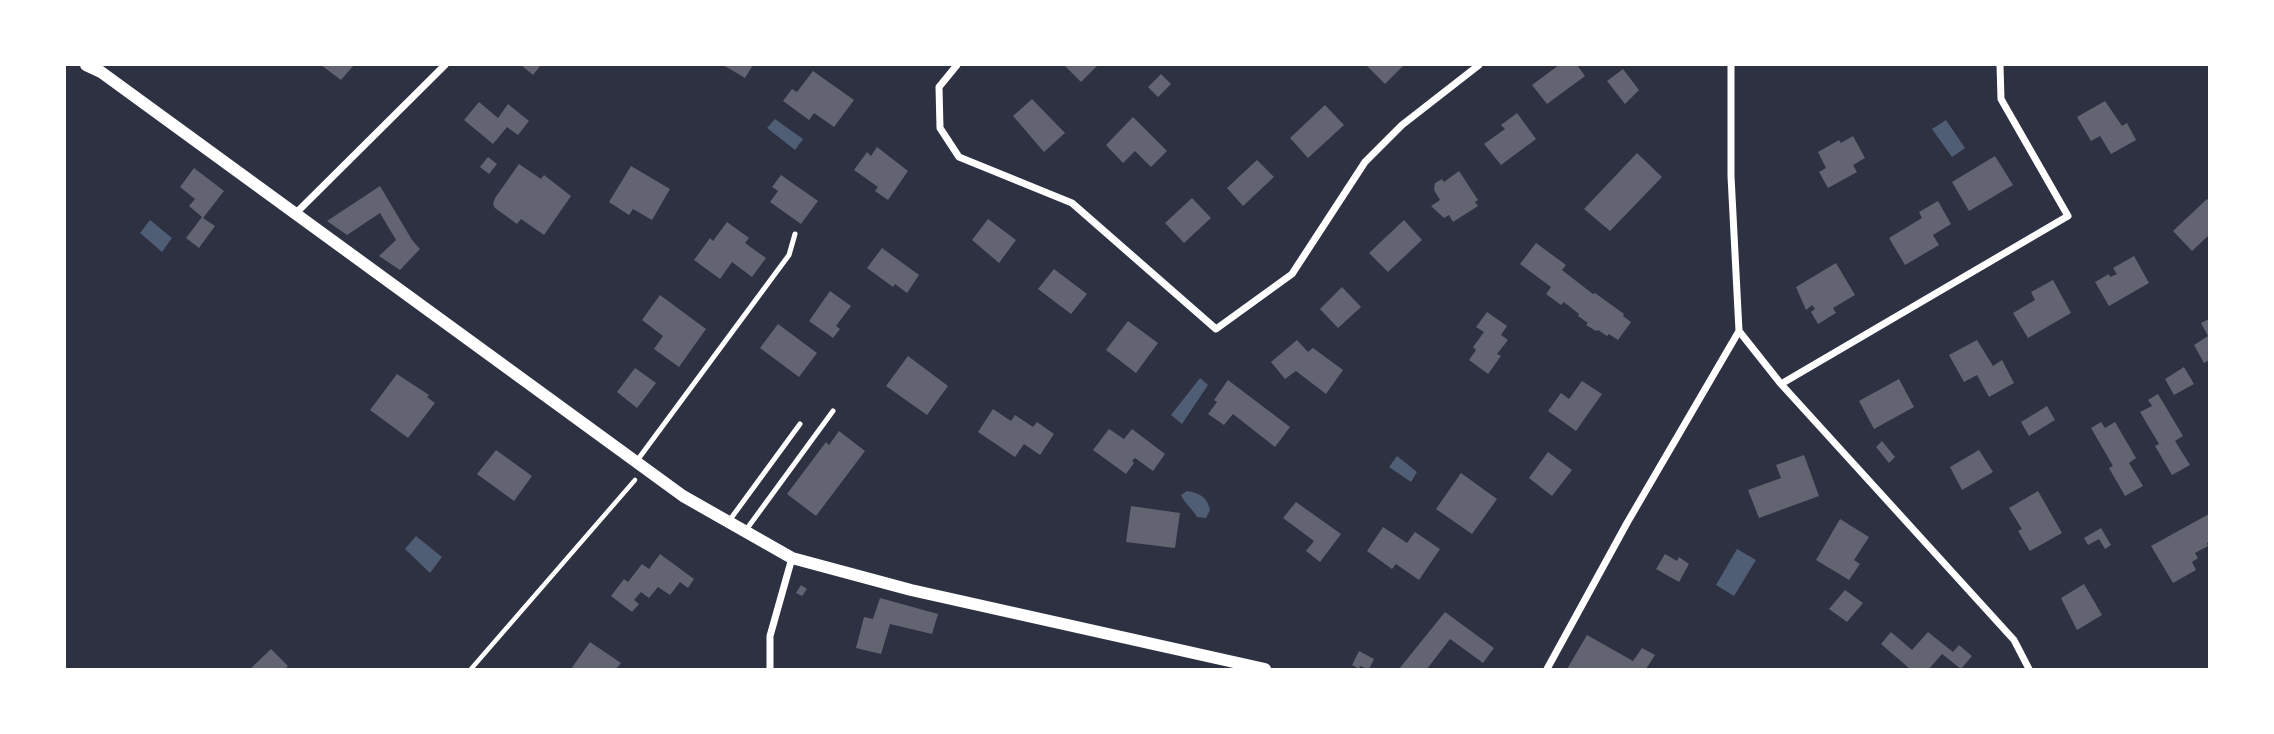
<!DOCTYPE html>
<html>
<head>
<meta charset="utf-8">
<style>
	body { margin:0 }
	#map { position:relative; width:2274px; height:734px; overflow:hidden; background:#2d3142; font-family:"DM Sans",sans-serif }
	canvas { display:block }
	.frame { position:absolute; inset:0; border:66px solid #fff; pointer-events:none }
</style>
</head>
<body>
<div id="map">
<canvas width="2274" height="734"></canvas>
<div class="frame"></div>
</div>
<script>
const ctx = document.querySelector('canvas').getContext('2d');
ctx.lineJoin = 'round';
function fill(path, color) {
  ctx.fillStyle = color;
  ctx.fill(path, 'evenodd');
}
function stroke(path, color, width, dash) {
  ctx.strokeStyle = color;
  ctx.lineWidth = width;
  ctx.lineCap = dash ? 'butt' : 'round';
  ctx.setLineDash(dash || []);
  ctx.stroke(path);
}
const water = new Path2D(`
	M775 119 803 139 795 150 767 128Z
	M1946 120 1965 148 1952 157 1932 129Z
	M150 220 172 238 162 252 140 233Z
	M1200 378 1208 385 1182 424 1171 415Z
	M1397 456 1417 472 1411 482 1389 467Z
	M1187 491C1200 493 1207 497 1210 510L1206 518 1197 517C1192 508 1184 503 1181 495Z
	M416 536 442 557 430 573 405 549Z
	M1737 549 1756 560 1734 596 1716 585Z`);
const building = new Path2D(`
	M321 65H354L341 80Z
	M521 65H541L533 75Z
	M723 65H753L745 78Z
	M1064 65H1098L1081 82Z
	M1366 65H1404L1385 84Z
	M1559 65H1577L1585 76 1547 104 1532 85Z
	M1623 69 1639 90 1625 104 1607 81Z
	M813 71 854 100 834 127 814 113 809 120 783 101 792 89 797 92Z
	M1161 74 1171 84 1158 97 1148 87Z
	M1032 99 1065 133 1044 152 1013 116Z
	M2105 101 2122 126 2127 123 2136 140 2111 154 2100 136 2091 141 2077 117Z
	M479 102 498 118 508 104 529 121 518 135 507 127 493 144 464 120Z
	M1325 105 1344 125 1308 158 1290 138Z
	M1517 113 1536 139 1501 165 1484 144 1505 129 1501 125Z
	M1133 117 1167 151 1151 167 1135 151 1123 163 1106 145Z
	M1853 136 1865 158 1853 165 1857 172 1828 188 1819 172 1826 168 1818 152 1839 140 1841 143Z
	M877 147 908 171 888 200 875 191 878 187 854 170 867 152 871 156Z
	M1637 153 1662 177 1610 231 1584 209Z
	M1995 156 2013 185 1969 211 1952 182Z
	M488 157 497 164 489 174 480 167Z
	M1257 160 1274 177 1243 206 1227 188Z
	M519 164 541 179 544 175 571 196 544 235 521 219 517 224 495 208 493 204 495 198Z
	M631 166 670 189 652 220 633 209 629 215 609 202Z
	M194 168 224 191 203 218 215 226 199 248 186 238 202 217 189 206 195 199 180 187Z
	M1459 171 1478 200 1475 202 1478 206 1453 222 1449 215 1444 218 1431 206 1440 200 1434 190 1435 183 1442 179 1444 182Z
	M781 175 818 201 801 224 770 202 778 191 772 187Z
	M380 186 412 240 420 249 400 270 379 256 396 240 380 213 347 235 327 221Z
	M1192 198 1211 218 1184 243 1165 223Z
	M2207 199 2209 201V235L2192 251 2173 231Z
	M1938 201 1951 224 1933 235 1939 245 1905 265 1889 238 1922 218 1919 212Z
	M988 219 1016 240 999 263 972 240Z
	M1404 220 1422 240 1388 272 1369 253Z
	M727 222 749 238 745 243 766 258 752 277 732 262 720 279 694 260 710 238 713 241Z
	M1536 243 1566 265 1562 270 1593 294 1595 293 1624 314 1623 316 1631 322 1618 340 1609 334 1607 336 1598 330 1596 331 1586 325 1588 323 1578 316 1579 314 1564 302 1561 305 1546 294 1551 287 1520 264Z
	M882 248 919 275 907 293 895 284 893 287 867 268Z
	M2134 256 2149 283 2109 306 2095 282 2109 274 2110 277 2117 274 2113 268Z
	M1836 263 1855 295 1833 308 1836 313 1818 324 1811 312 1815 309 1812 305 1806 310 1796 287Z
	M1054 269 1087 294 1071 314 1038 289Z
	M2053 280 2071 313 2028 338 2013 313 2035 300 2031 292Z
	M1342 287 1361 307 1338 328 1320 309Z
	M830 291 851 306 836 326 840 329 833 338 809 321Z
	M660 295 706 329 679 367 654 349 663 336 642 320Z
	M1487 312 1507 326 1501 335 1508 340 1497 354 1501 356 1488 374 1469 360 1476 350 1473 347 1484 332 1476 327Z
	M2209 319V360L2204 363 2194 345 2208 336 2201 323Z
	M1128 321 1158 343 1136 373 1106 350Z
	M778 324 817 353 799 377 760 348Z
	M1297 340 1308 352 1313 348 1343 370 1326 394 1296 371 1285 379 1271 362Z
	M1977 340 1993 366 2002 360 2014 383 1989 397 1977 375 1964 382 1949 355Z
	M908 356 948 386 927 415 886 386Z
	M2184 367 2194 384 2174 395 2165 379Z
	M635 368 656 383 637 408 617 392Z
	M397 374 429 395 427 397 435 403 408 438 370 410Z
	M1899 379 1914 407 1874 429 1859 401Z
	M1228 380 1290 427 1275 447 1233 414 1224 425 1208 414 1217 402 1214 400Z
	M1582 381 1602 394 1576 431 1548 411 1561 393 1569 399Z
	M2158 394 2183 436 2175 441 2190 465 2172 475 2155 446 2159 444 2140 412 2152 406 2148 400Z
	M2047 406 2055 420 2029 436 2021 422Z
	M993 409 1011 421 1015 415 1033 427 1037 422 1054 434 1040 455 1024 444 1015 457 978 432Z
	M2101 422 2105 428 2115 422 2136 458 2129 463 2143 486 2125 496 2109 468 2113 466 2091 428Z
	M1109 429 1124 439 1132 429 1165 454 1153 471 1135 458 1132 461 1134 463 1126 474 1093 450Z
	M839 431 865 451 816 516 787 494 826 442 829 445Z
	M1882 441 1895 457 1889 463 1876 447Z
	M496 450 532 476 514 501 477 474Z
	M1979 450 1993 472 1962 490 1950 467Z
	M1548 452 1572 470 1552 496 1529 478Z
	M1804 455 1819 496 1759 518 1748 490 1781 478 1776 465Z
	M1461 473 1497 499 1472 534 1436 509Z
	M2038 491 2062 533 2030 551 2018 531 2022 529 2009 508Z
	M1296 502 1341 534 1320 562 1306 551 1314 541 1283 518Z
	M1131 506 1180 513 1175 548 1126 542Z
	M2209 514V542L2207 543 2208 546 2195 553 2198 558 2192 562 2196 570 2173 583 2151 546Z
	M1840 519 1869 537 1854 560 1860 564 1849 580 1816 560Z
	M1383 527 1407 543 1415 532 1440 549 1419 580 1396 564 1392 569 1367 551Z
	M2101 528 2111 545 2105 549 2099 539 2088 545 2084 538Z
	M660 554 694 579 688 588 680 582 670 595 658 587 649 598 641 592 634 600 639 604 632 612 611 596 624 579 628 582 642 564 649 569Z
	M1665 554 1677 561 1679 557 1689 564 1679 582 1656 569Z
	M2084 584 2102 615 2077 630 2061 598Z
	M801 585 807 589 802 596 796 593Z
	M1845 590 1863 603 1847 622 1829 609Z
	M880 598 938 614 932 634 890 624 881 654 856 648 864 617 873 619Z
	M1445 612 1494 648 1483 663 1450 639 1427 669H1399Z
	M1891 632 1912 650 1928 632 1953 652 1959 645 1972 656 1961 669 1942 654 1929 669H1910L1881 644Z
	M1587 635 1633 661 1642 648 1655 655 1646 669H1567Z
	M590 642 621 663 616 669H571Z
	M271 649 288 666 285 669H250Z
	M1359 651 1374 659 1369 669 1360 666 1359 669 1352 665Z`);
const path = new Path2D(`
	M471 669 635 480`);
const service = new Path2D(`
	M636 462 789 255 795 234
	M729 521 800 424
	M746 530 833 411`);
const minor = new Path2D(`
	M957 65 939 87 940 128 959 157 1072 203 1216 329 1292 274 1365 162 1402 125 1479 65
	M295 214 445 65
	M1739 331 1781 384 2014 640 2029 669
	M1781 384 2068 216 2001 99 2000 65
	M770 669V636L792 558
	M1547 669 1627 523 1739 331 1731 176V65`);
const tertiary = new Path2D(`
	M86 65 101 72 683 496 792 558 911 590 1265 669`);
fill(water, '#4f5d75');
fill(building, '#626471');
stroke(path, '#fff', 4.5);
stroke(service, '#fff', 5);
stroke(minor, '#fff', 7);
stroke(tertiary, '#fff', 12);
</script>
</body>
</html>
